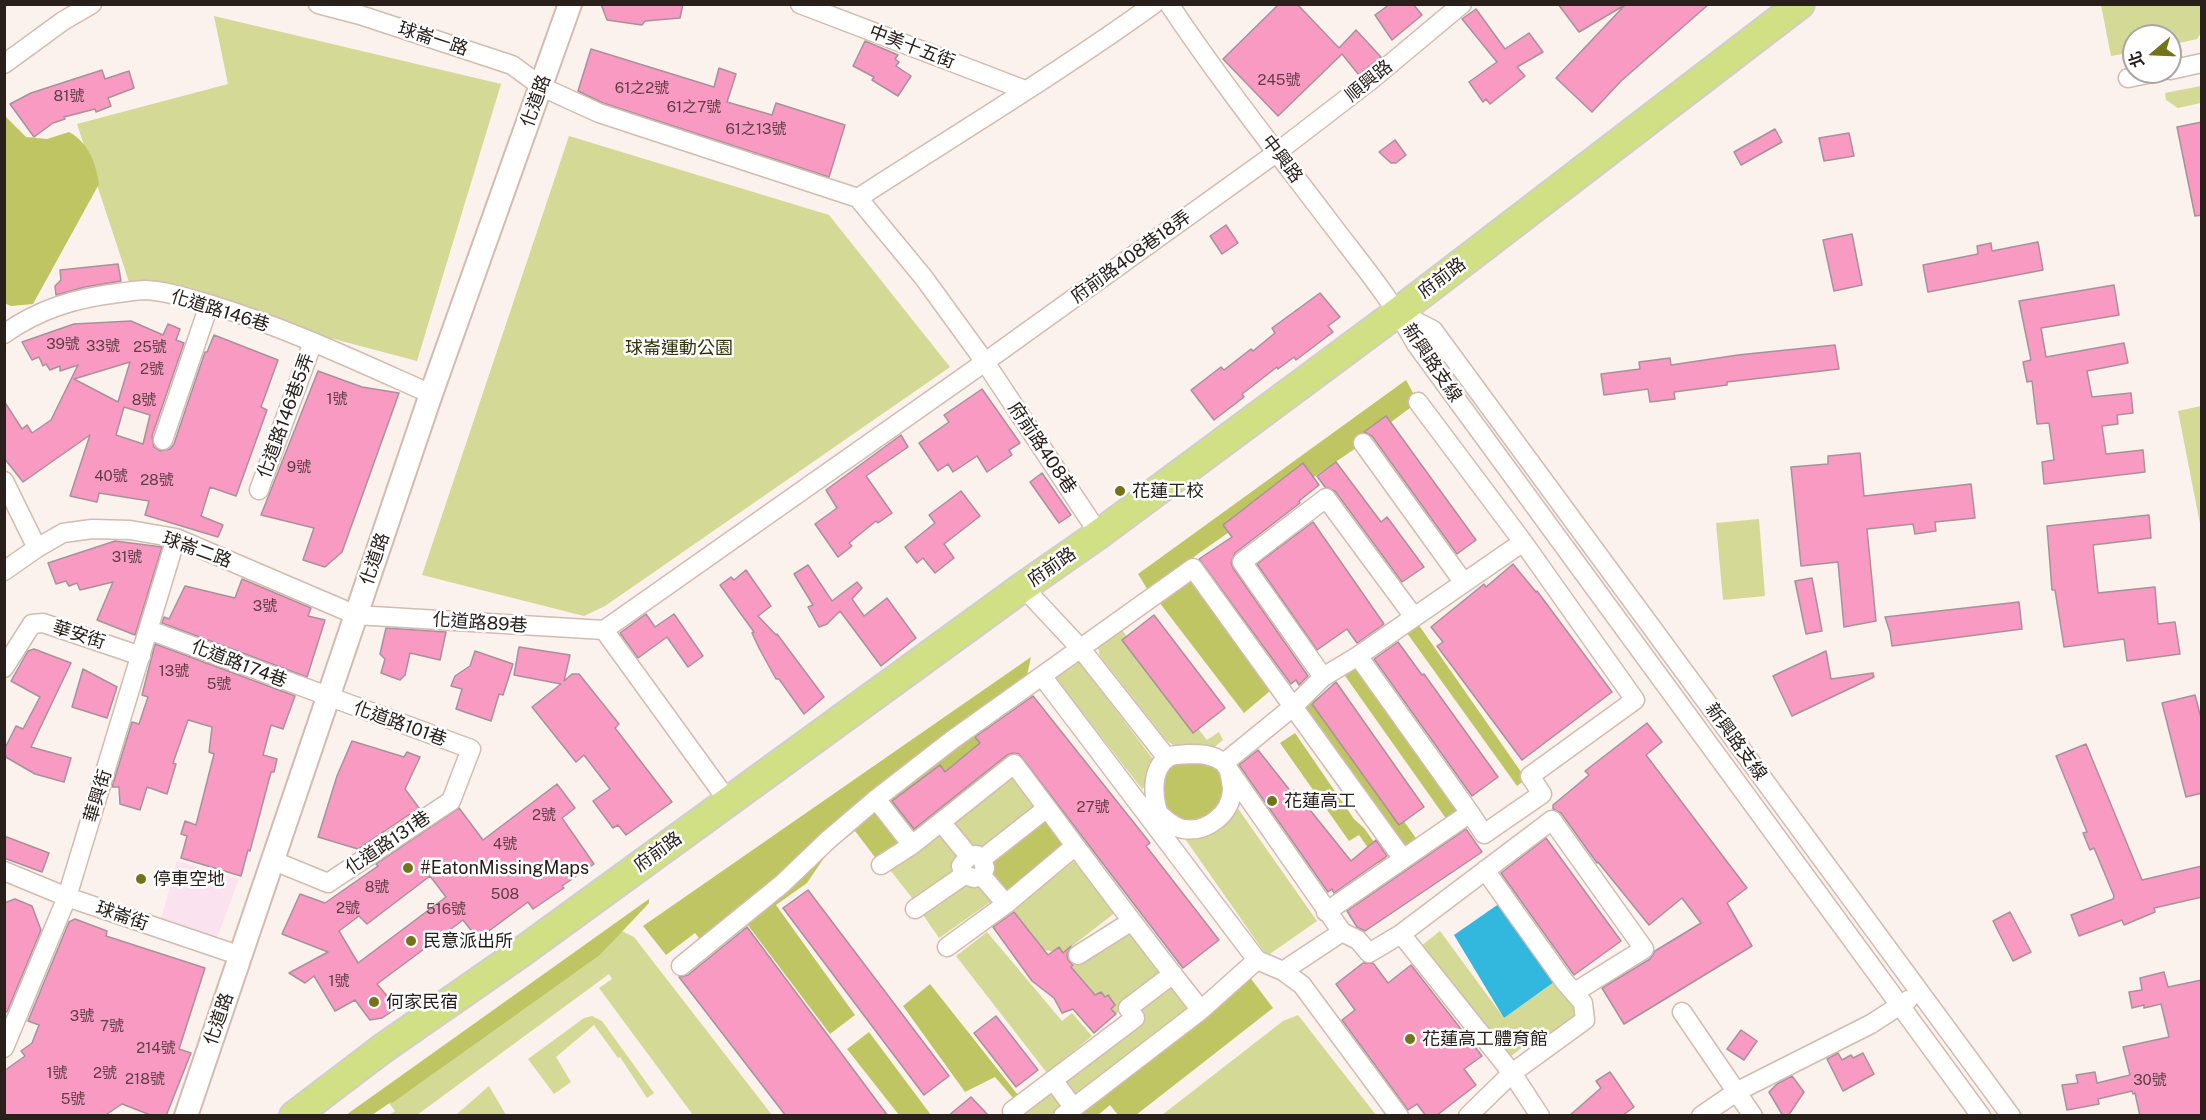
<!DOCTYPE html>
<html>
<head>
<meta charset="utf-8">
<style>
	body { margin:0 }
	#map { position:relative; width:2206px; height:1120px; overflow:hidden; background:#fbf1ed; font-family:"Public Sans","Noto Sans TC",sans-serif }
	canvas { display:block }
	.frame { position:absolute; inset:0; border:6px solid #29201c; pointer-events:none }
	.north { position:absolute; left:2122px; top:24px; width:60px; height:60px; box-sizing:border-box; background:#fff; border:2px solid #a9a6a4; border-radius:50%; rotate:251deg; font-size:16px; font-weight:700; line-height:24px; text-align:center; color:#29201c }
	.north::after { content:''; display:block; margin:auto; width:21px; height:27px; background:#737317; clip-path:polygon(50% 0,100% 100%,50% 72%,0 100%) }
</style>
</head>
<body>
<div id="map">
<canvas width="2206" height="1120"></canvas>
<div class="frame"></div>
<div class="north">北</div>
</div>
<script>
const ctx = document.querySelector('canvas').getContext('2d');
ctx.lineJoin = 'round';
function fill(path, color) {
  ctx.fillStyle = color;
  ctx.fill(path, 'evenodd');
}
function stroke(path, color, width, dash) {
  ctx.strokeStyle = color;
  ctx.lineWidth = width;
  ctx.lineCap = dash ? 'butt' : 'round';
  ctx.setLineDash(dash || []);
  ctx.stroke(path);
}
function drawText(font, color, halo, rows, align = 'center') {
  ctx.font = font + ' "Public Sans","Noto Sans TC",sans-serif';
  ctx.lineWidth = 5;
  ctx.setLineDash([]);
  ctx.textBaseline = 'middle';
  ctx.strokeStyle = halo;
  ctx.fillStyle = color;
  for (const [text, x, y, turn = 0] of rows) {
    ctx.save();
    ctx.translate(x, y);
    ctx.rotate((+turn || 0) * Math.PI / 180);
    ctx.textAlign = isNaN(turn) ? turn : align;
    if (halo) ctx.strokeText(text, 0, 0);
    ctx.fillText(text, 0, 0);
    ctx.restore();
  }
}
const commercial = new Path2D(`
	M177 861 239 879 217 938 159 927Z`);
const green = new Path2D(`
	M2101 5H2201V33L2197 39 2170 45V36H2134V52L2111 56Z
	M214 16 501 84 417 361 130 285 77 124 228 84Z
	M2201 86V103L2178 108 2166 100 2165 93Z
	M569 136 829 215 950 367 605 606 584 616 422 575Z
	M2201 406H2202L2201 529 2178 411Z
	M1759 519 1765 596 1723 600 1716 523Z
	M1122 630 1207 740 1219 732 1223 740 1212 749 1181 750 1167 741 1100 656 1098 648Z
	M1076 658 1156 763 1150 782 1142 789 1053 675Z
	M1010 770 1041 809 977 852 945 824Z
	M1232 800 1317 921 1267 956 1183 836Z
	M941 827 963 856 960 873 916 903 887 866Z
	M1073 854 1116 912 1063 953 1044 950 1011 908Z
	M964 879 981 880 996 898 939 938 919 909Z
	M1129 925 1167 975 1116 1014 1111 1009 1108 996 1105 997 1101 992 1095 995 1071 967Z
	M622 931 634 937 772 1115H693L599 988 612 979 609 974 417 1115H389L395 1111 389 1103 600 955Z
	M1440 931 1504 1018 1554 982 1580 1013 1529 1049 1516 1033 1524 1046 1505 1061 1421 946Z
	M987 932 1062 1021 1072 1013 1092 1036 1047 1073 956 956Z
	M1170 980 1193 1011 1075 1101 1059 1079 1132 1009Z
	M1298 1015 1376 1115H1162L1283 1021Z
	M592 1016 602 1021 654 1093 647 1098 620 1057 618 1058 594 1025 556 1057 571 1082 554 1094 528 1059 584 1018Z
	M489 1086 506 1115H455L457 1114Z
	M1053 1090 1068 1109 1060 1115H1027L1024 1112Z`);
const forest = new Path2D(`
	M5 116 26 137 47 139 69 132C88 142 96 163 99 184L33 304 11 306 4 303Z
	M1406 380 1418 402 1363 443 1239 529 1232 530 1195 556 1149 592 1138 574Z
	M1197 573 1277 685 1244 713 1159 602Z
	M1416 621 1526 779 1517 786 1404 629Z
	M1031 657 1026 680 984 725 1014 764 881 865 855 831 828 852 807 883 776 905 855 1015 830 1034 744 920 705 946 695 933 666 955 643 926Z
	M1357 663 1461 810 1447 820 1343 673Z
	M1311 691 1418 841 1400 856 1294 706Z
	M1295 733 1354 819 1364 828 1387 860 1380 865 1359 835 1349 841 1280 743Z
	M1184 758C1193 760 1204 761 1212 765 1234 776 1222 801 1214 816L1182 823 1163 810C1160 778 1155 776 1184 758Z
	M1044 814 1066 845 1003 893 987 873 986 861Z
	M649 899V903L600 955 392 1103 391 1102 372 1115H346Z
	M1249 976 1273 1008 1136 1115H1118L1110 1105 1098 1115 1069 1116Z
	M930 984 1018 1095 1014 1099 995 1077 965 1092 903 1006Z
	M869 1032 931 1115H899L847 1049Z`);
const water = new Path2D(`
	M1503 901 1554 982 1504 1018 1454 935Z`);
const building = new Path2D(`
	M601 4H683L680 18 645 21 642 25 607 20Z
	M1279 4H1297L1339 48 1356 30 1381 57 1359 75 1342 54 1278 116 1223 59Z
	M1390 4H1413L1422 15 1392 40 1375 15Z
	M1558 4H1709L1621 81 1592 112 1556 78 1625 5 1579 32Z
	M1476 9 1505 49 1529 33 1543 52 1517 67 1525 76 1490 104 1486 99 1483 102 1469 82 1497 62 1462 19Z
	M865 41 898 55 895 59 899 62 896 66 911 76 898 96 872 80 874 77 853 66Z
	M591 49 714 87 719 68 736 74 727 102 772 115 776 103 845 125 829 177 603 103 578 91Z
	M102 70 105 79 129 71 134 88 108 98 111 106 96 112 95 109 64 117 65 119 53 123 34 137 10 104 31 93Z
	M2202 122V215L2195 216 2177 127Z
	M1775 129 1782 142 1741 165 1734 152Z
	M1849 133 1854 156 1824 161 1819 138Z
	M1395 140 1406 155 1396 163H1391L1379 152Z
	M1226 225 1238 243 1222 254 1210 236Z
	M1852 234 1862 285 1834 291 1823 240Z
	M2038 242 2043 270 1928 292 1923 265 1978 254 1977 246 1991 243 1992 251Z
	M118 264 121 281 85 287 56 295 55 286 61 280 60 270Z
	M2114 285 2119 315 2041 328 2046 357 2124 343 2128 363 2087 371 2092 397 2131 393 2133 413 2117 415 2118 424 2102 426 2106 454 2143 450 2145 472 2044 484 2042 462 2054 460 2049 423 2037 424 2032 381 2027 382 2023 362 2031 360 2019 301Z
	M1320 293 1340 317 1328 326 1333 332 1296 360 1294 357 1278 369 1277 367 1242 394 1244 397 1214 420 1191 390 1221 367 1224 370 1251 349 1253 351 1275 333 1272 328Z
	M131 321 163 335 168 324 180 329 176 340 184 343 152 436 154 447 160 451 170 449 174 444 205 352H207L214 335 278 360 261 407 267 410 236 496 210 487 201 516 223 525 218 537 145 515 149 501 99 493 97 502 70 496 90 435 23 482 4 458V401L22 429 27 425 32 433 51 420 78 365 60 371V366L50 370 46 364 43 366 39 357 32 360 22 342 74 324ZM130 362 118 402 74 379ZM124 407 150 415 143 444 116 435Z
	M1835 345 1839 369 1727 382V385L1674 392 1675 399 1650 402 1648 389 1604 395 1601 374 1640 369 1639 362 1670 358 1671 365 1738 355Z
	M318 371 362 387 399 393 342 552 325 567 303 560 314 528 261 515Z
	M982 389 1020 443 1009 450 1012 455 987 472 977 456 953 472 948 464 938 471 919 443 949 422 944 415Z
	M1386 416 1476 540 1457 554 1372 436 1364 432Z
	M901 435 908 447 866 476 892 513 878 523 876 521 849 543 852 546 838 557 815 524 837 508 826 490Z
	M1860 453 1864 496 1971 484 1975 518 1935 522 1936 531 1915 534 1913 524 1867 529 1876 621 1844 627 1838 562 1801 566 1791 467 1828 464V456Z
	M1336 462 1381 522 1387 517 1424 567 1402 582 1335 491 1325 487 1317 476Z
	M1303 463 1319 485 1299 501 1300 503 1235 553 1231 563 1233 568 1308 676 1299 685 1296 680 1291 684 1199 559 1232 537 1223 525Z
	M1042 473 1071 515 1059 523 1030 482Z
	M961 491 980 516 944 544 954 558 935 573 923 558 917 563 905 547 935 523 929 515Z
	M2149 515 2151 538 2093 545 2098 593 2155 587 2158 624 2175 622 2180 654 2127 661 2124 639 2064 647 2055 590H2052L2047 526Z
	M1313 522 1384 624 1357 643 1347 629 1317 650 1257 564Z
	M115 541 162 547 135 635 97 620 113 582 80 590 77 583 69 586 66 581 56 584 48 563Z
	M1513 564 1536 592 1537 591 1612 692 1522 760 1437 646 1443 642 1431 627 1484 584 1486 587Z
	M808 565 832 601 857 582 862 588 852 599 864 616 887 598 916 638 881 666 840 611 827 624 819 627 808 607 813 605 794 574Z
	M746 570 771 606 758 616 776 635 777 634 824 697 804 714 779 679H776L759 648 752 633 754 632 720 585 731 577 734 580Z
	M1812 578 1822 631 1806 634 1795 581Z
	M242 579 311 608 308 616 325 620 307 677 162 623 164 617 169 619 185 586 235 598Z
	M2019 602 2022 629 1892 646 1890 632 1885 617Z
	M646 614 655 627 674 614 703 656 688 667 667 637 638 658 620 633Z
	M1154 615 1225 708 1193 733 1122 640Z
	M386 628 446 632 440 660 410 653 405 675 400 680 381 673 385 659 380 654Z
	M1398 642 1422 675 1424 674 1498 777 1472 796 1374 659Z
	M155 644 295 696 283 729 271 725 263 755 277 759 274 772H271L250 851 248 850 241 876 181 858 187 836 181 834 185 821 196 825 214 754 209 752 212 727 188 720 173 763 176 764 167 794 147 787 140 810 120 804 119 787H112L132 722 139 724 148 697 142 695Z
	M519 647 570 655 564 681 572 674H579L619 724 615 728 672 802 626 835 618 825 613 828 593 801 610 789 584 755 576 762 532 707 561 684 514 675Z
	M34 649 71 663 31 747 71 758 64 782 35 774 4 756V750L16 726 23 729 40 697 11 681 28 651Z
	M475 651 513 664 503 695 499 694 491 721 456 709 462 689 451 686 455 676 470 666Z
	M1826 651 1831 679 1873 673 1874 677 1792 716 1773 676Z
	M83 669 117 687 107 718 72 707Z
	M1336 682 1424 807 1399 825 1312 704Z
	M2195 695 2202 722V793L2186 797 2162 703Z
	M1033 696 1150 843 1146 846 1219 940 1183 968 1019 754 1013 753 1007 755 914 829 892 801 940 765 945 772 980 743 975 737Z
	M1647 723 1662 742 1646 755 1747 888 1727 903 1752 946 1624 1024 1602 988 1650 959 1655 951 1701 923 1682 898 1649 925 1598 862 1597 863 1561 813 1553 809V805L1589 775 1585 771Z
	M352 741 404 757 407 752 420 757 405 789 419 808 358 849 318 837 337 776Z
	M2086 744 2142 880 2202 866V897L2154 908 2155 912 2124 925 2122 920 2079 936 2071 915 2113 899 2114 896 2094 848 2090 850 2083 833 2087 832 2056 756Z
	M1258 750 1292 793 1294 790 1351 861 1376 840 1387 856 1334 893 1332 889 1328 892 1239 765Z
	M557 784 575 808 562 818 594 864 562 886 564 888 533 909 528 902 478 939 463 920 377 984 397 1008 382 1018 370 1020 355 1000 335 1011 314 976 305 983 289 973 328 952 282 934 300 894 325 903 378 866 376 864 459 808 483 840ZM430 876 446 897 358 963 339 931 359 916 367 924Z
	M1466 829 1482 852 1365 931 1357 927 1347 911Z
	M4 836 49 853 42 872 4 858Z
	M1546 838 1621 941 1574 975 1501 873Z
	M808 890 949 1076 924 1095 783 908Z
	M15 899 32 906 41 930 7 1012H4V903Z
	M1014 912 1048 955 1059 947 1063 953 1071 946 1067 955 1068 960 1073 965 1071 967 1095 995 1101 992 1105 997 1108 995 1115 1005 1111 1009 1116 1014 1094 1033 1073 1009 1062 1013 1054 998 1032 981 993 927Z
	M2010 912 2031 952 2013 961 1993 921Z
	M75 919 107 931 106 936 205 968 179 1049 191 1053 166 1116H153L122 1104 104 1116H4V1071L25 1056 21 1051 32 1043 39 1025 28 1021 69 922Z
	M747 927 888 1116H786L679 977 688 975Z
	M1363 963H1373L1388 983 1411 965 1482 1056 1464 1069 1476 1085 1436 1116H1426L1417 1104 1408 1110 1342 1020 1355 1010 1336 984Z
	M2164 972 2168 987 2202 980V1116H2140L2135 1093 2133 1094 2132 1091 2098 1099 2099 1104 2067 1110 2062 1085 2078 1083 2076 1075 2095 1072 2097 1083 2130 1075 2123 1047 2169 1037 2161 1004 2144 1008V1005L2132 1008 2129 992 2142 990 2140 978Z
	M996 1016 1038 1070 1016 1087 974 1033Z
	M1741 1030 1757 1041 1744 1060 1727 1049Z
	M1838 1053 1842 1060 1851 1055 1853 1058 1863 1053 1874 1074 1843 1091 1827 1059Z
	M1610 1072 1634 1107 1622 1116H1569L1601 1088 1596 1081Z
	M1792 1076 1804 1092 1788 1116H1783L1769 1092 1777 1084Z
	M971 1097 989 1116H948Z`);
const minor = new Path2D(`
	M318 4 360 15 512 65 542 87 599 113 858 198 924 278 985 362 1099 534
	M800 4 1025 90
	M1169 4C1219 79 1275 150 1329 221 1360 262 1392 300 1416 344L1981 1116
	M4 64 63 21 92 4
	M2170 70 2202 63
	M2128 78 2157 72
	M858 198C957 134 1058 73 1154 4
	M1398 312 1433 330 2011 1116
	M4 334C39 309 76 298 118 293 127 292 137 290 145 290 168 291 190 299 212 305 287 328 359 362 431 394
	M1418 402 1523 542
	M163 440 209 305
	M1363 443 1464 583
	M4 481 37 548
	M259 490 313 342
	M4 571 37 548 63 533 92 529 130 530 176 538 356 615 604 630
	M1023 587 1081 649 1167 758
	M149 630 471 749 451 801 328 883 274 861
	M604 630 985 362 1276 153 1371 80 1462 4
	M604 630 728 801
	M1358 656 1523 542 1635 700 1530 776 1542 794 1484 834 1470 813
	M4 668 32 624 43 623 141 656
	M1042 676 1257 960 1283 971 1302 985 1399 1116
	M1323 677 1242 562 1326 498 1414 617
	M1224 763 1294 706 1323 677 1358 656 1470 813 1326 912
	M876 799 912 845
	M1047 808 982 859 977 855 969 856 941 822 1014 764C1076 846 1136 929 1201 1010
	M1159 814C1166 820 1173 827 1183 829 1207 833 1231 814 1232 790 1232 783 1230 777 1229 771
	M1152 819 1159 814C1153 798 1150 768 1169 757 1175 754 1182 755 1188 754 1202 754 1212 754 1224 763L1342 932 1283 971
	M881 865 912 845 941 822
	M1485 870 1564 981 1583 1003 1585 1020 1512 1073 1540 1116
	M4 871 67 897 241 956
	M964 875 974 878 982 876 985 868 982 859
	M982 876 1006 904
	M915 909 964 875 961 866 969 856
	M1342 932 1358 940 1369 953 1401 934 1552 820 1644 949 1575 992
	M1401 934 1512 1073 1468 1116
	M947 947 1006 904 1074 847
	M1078 955 1132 921
	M681 966 782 884 828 840 876 799 952 740 1193 568 1403 859
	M1682 1012 1753 1116
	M4 1048 67 897 176 538
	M1053 1080 1073 1107
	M1015 1116 1012 1111 1135 1018 1128 1008 1173 974
	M1063 1116 1201 1010 1257 960
	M1701 1116 1736 1092 1871 1024 1908 1000`);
const tertiary = new Path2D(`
	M186 1116 431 394 570 4`);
const primary = new Path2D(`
	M294 1116 382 1049 520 953 1023 587 1099 534 1398 312 1800 4`);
const markers = [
	[1120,491,6,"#737317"],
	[1272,801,6,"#737317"],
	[408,868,6,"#737317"],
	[141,879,6,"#737317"],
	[411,941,6,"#737317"],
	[374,1002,6,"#737317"],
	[1410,1039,6,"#737317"]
];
const numberNames = [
	["245號",1279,80],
	["61之2號",642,88],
	["81號",69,96],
	["61之7號",694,107],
	["61之13號",756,129],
	["39號",63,344],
	["33號",103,346],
	["25號",150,347],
	["2號",152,369],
	["1號",337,399],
	["8號",144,400],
	["9號",299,467],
	["40號",111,476],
	["28號",157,480],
	["31號",127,557],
	["3號",265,606],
	["13號",174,671],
	["5號",219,684],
	["27號",1093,807],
	["2號",544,815],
	["4號",505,844],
	["8號",377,887],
	["508",505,894],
	["2號",348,908],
	["516號",446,909],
	["1號",339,981],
	["3號",82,1016],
	["7號",112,1026],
	["214號",156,1048],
	["1號",57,1073],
	["2號",105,1073],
	["218號",145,1079],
	["30號",2150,1080],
	["5號",73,1099]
];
const streetNames = [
	["球崙一路",433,39,18],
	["中美十五街",912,47,21],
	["順興路",1369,81,-39],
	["化道路",536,101,-70],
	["中興路",1282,159,53],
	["府前路408巷18弄",1131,257,-36],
	["府前路",1442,278,-37],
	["化道路146巷",220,311,17],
	["新興路支線",1432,363,56],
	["化道路146巷5弄",286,416,-70],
	["府前路408巷",1042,448,56],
	["球崙二路",197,550,20],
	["化道路",375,559,-71],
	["府前路",1052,567,-35],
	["化道路89巷",480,623,4],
	["華安街",79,635,18],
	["化道路174巷",239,664,21],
	["化道路101巷",400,724,20],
	["新興路支線",1736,742,54],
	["華興街",98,796,-73],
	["化道路131巷",388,843,-34],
	["府前路",658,852,-36],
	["球崙街",122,916,19],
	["化道路",219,1019,-71]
];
const parkNames = [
	["球崙運動公園",679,348]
];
const poiNames = [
	["花蓮工校",1132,491],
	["花蓮高工",1284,801],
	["#EatonMissingMaps",420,868],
	["停車空地",153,879],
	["民意派出所",423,941],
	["何家民宿",386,1002],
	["花蓮高工體育館",1422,1039]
];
fill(commercial, '#fae2ee');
fill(green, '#d4d995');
fill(forest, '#bfc563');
fill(water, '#32b7de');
fill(building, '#f89ac1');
stroke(building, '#a9919a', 1.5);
stroke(minor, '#d3bbb0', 21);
stroke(tertiary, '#d3bbb0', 26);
stroke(primary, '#d0cecd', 32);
stroke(minor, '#fff', 18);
stroke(tertiary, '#fff', 22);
stroke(primary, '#d1df85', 28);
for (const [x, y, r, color] of markers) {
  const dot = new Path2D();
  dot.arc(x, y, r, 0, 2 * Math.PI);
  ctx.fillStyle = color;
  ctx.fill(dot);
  stroke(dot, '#fff', 2);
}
drawText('15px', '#5d3e45', null, numberNames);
drawText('18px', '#29201c', '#fff', streetNames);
drawText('18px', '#313308', '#fff', parkNames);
drawText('18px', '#29201c', '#fff', poiNames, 'left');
</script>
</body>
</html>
